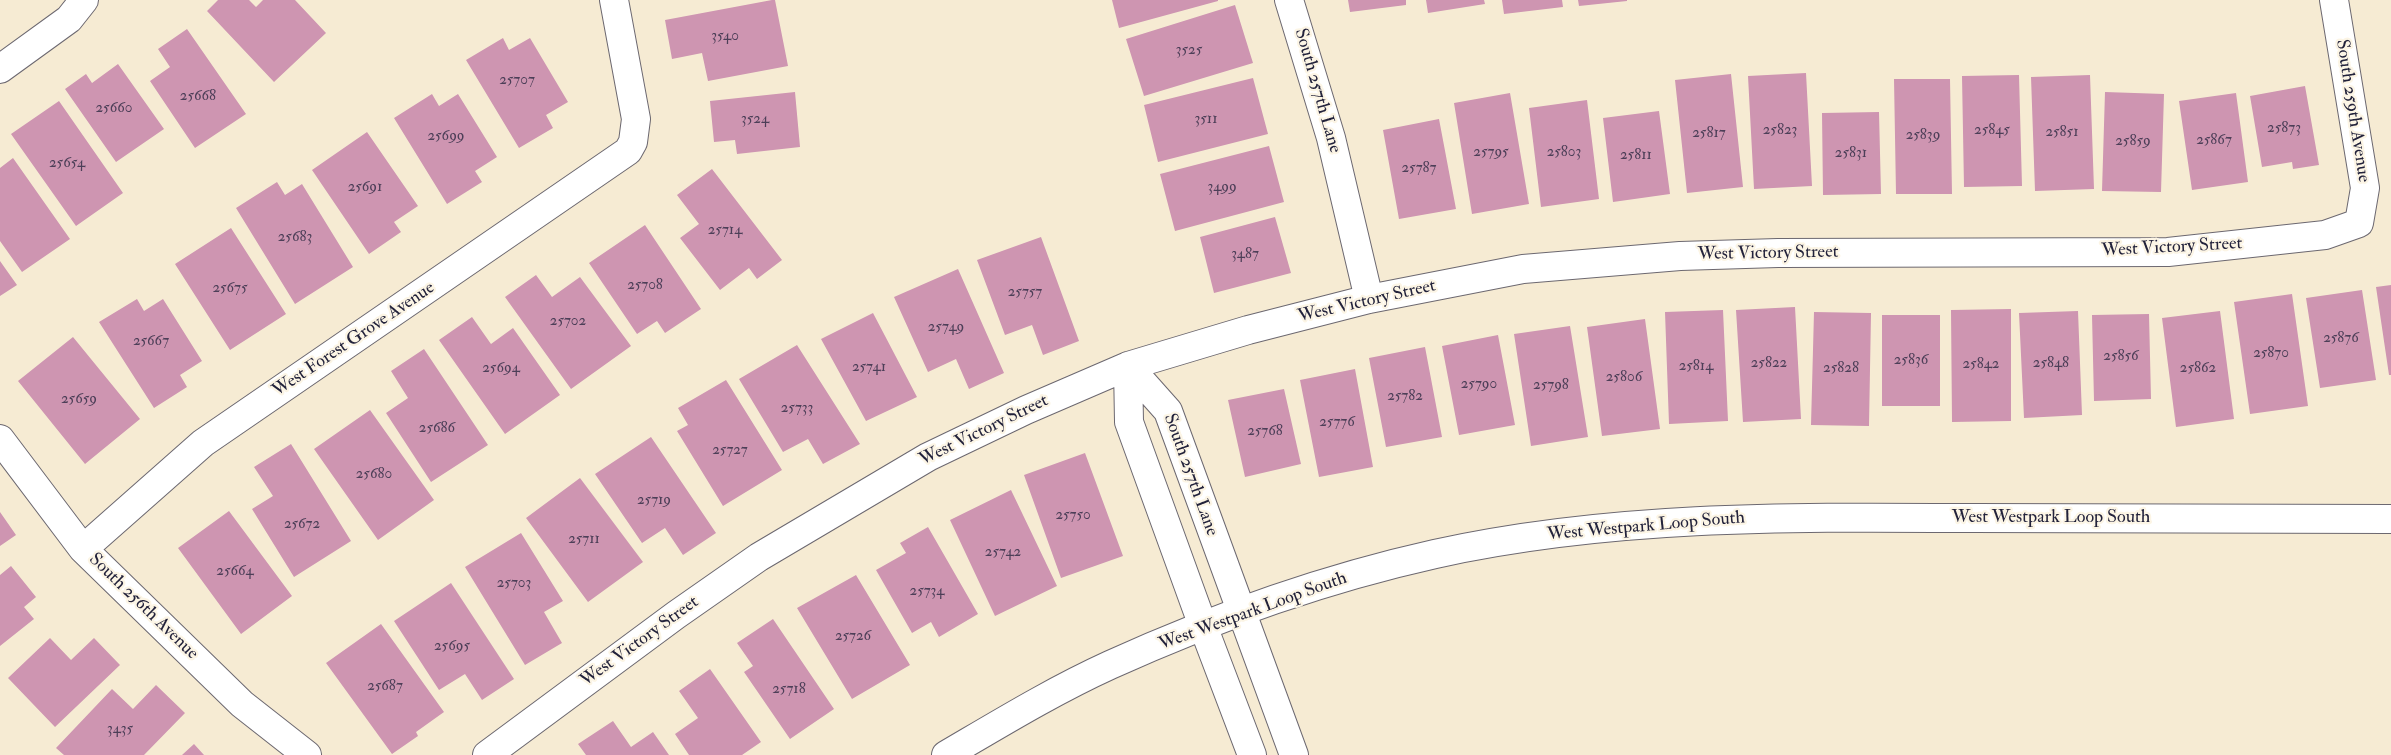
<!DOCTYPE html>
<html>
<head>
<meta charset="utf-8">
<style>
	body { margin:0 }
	canvas { display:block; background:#f6ebd3 }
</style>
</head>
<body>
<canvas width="2391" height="755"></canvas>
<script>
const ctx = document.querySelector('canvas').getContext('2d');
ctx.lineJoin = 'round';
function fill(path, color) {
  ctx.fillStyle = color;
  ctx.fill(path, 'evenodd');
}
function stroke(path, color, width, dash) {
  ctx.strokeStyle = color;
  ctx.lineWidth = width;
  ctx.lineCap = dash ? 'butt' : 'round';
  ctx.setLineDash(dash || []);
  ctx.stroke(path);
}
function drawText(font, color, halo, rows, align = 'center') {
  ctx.font = font + ' "IM FELL Double Pica",serif';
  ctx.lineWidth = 4.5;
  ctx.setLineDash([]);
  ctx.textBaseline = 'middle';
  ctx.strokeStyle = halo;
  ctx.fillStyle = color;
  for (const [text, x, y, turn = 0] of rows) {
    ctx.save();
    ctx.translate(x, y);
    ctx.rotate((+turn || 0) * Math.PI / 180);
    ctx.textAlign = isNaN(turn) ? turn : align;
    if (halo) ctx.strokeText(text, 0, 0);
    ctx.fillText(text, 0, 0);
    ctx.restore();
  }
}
const building = new Path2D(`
	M218 0H249L256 7 263 0H295L326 33 274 82 207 11Z
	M772 0H775L788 66 708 81 702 53 672 59 665 20Z
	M1112 0H1218V1L1119 28Z
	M1348 0H1406V5L1350 12Z
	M1426 0H1484L1485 4 1428 13Z
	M1502 0H1562L1563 7 1504 14Z
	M1578 0H1627V1L1579 6Z
	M1235 5 1253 63 1144 96 1126 39Z
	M187 29 246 114 195 148 150 81 170 67 158 49Z
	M503 38 509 50 530 38 568 102 546 115 553 128 519 148 466 60Z
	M118 64 164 129 116 162 65 89 86 74 92 83Z
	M1806 73 1812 186 1754 189 1748 76Z
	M1731 74 1743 187 1687 193 1675 80Z
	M2019 75 2022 186 1964 187 1962 76Z
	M2090 75 2094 189 2035 191 2031 77Z
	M1253 78 1268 134 1158 162 1144 105Z
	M1894 79H1950L1952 194H1896Z
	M2305 86 2319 165 2293 169 2292 162 2262 167 2250 96Z
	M795 92 800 147 737 154 735 140 714 142 710 101Z
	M2105 92 2164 94 2161 192 2102 191Z
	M1510 93 1529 204 1472 214 1454 103Z
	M2236 93 2248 182 2192 190 2179 101Z
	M432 94 439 106 458 94 497 157 475 171 482 182 447 204 394 118Z
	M1587 100 1599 199 1541 207 1529 108Z
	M59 101 123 193 76 226 11 134Z
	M1659 111 1670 194 1613 202 1603 118Z
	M1879 112 1881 194 1823 195 1822 113Z
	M1439 119 1456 209 1399 219 1383 130Z
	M367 132 418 206 394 222 401 232 369 254 312 170Z
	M1269 146 1284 202 1175 231 1160 174Z
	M13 158 70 239 22 272 0 241V168Z
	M712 169 782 260 757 279 749 268 720 290 680 238 699 224 677 195Z
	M277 182 285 195 302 184 353 267 295 304 236 208Z
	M1275 217 1291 273 1214 293 1200 237Z
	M645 225 701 309 665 333 657 321 637 334 589 263Z
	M231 228 286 314 230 350 175 264Z
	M1041 237 1079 341 1043 355 1032 325 1005 335 977 260Z
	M0 261 17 285 0 296Z
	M958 269 1004 373 969 389 956 359 928 372 894 297Z
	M536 275 552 297 580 277 631 346 571 389 505 297Z
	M2391 285V375H2389L2376 287Z
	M2362 290 2376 380 2320 388 2306 298Z
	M2292 294 2308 406 2250 414 2234 302Z
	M137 299 144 311 163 299 202 361 180 375 187 387 154 408 99 322Z
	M1795 307 1801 419 1743 422 1736 310Z
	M2011 309V421L1952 422 1951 310Z
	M1723 310 1728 421 1669 424 1665 312Z
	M2078 311 2082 415 2024 418 2019 313Z
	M2220 311 2234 419 2176 427 2162 318Z
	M1814 312 1871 313 1869 426 1811 425Z
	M873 313 917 397 866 421 821 339Z
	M2149 314 2151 399 2094 401 2092 315Z
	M1882 315H1940V406H1882Z
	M472 317 491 344 513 328 560 395 505 434 439 340Z
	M1645 319 1660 429 1602 436 1587 327Z
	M1570 326 1588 437 1531 446 1514 334Z
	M1498 335 1515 425 1459 435 1442 346Z
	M73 337 140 419 85 464 18 381Z
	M797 345 860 444 823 464 808 439 783 452 739 379Z
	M1425 347 1442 437 1386 447 1369 358Z
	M424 349 488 445 431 482 386 413 408 398 391 371Z
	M1355 369 1373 467 1319 477 1300 380Z
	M726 380 782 470 723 506 677 431 688 425 678 408Z
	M1284 389 1301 464 1245 477 1228 400Z
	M370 410 434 500 378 540 314 449Z
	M651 437 716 533 683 555 665 528 642 543 595 474Z
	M291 444 351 541 294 577 252 509 273 496 254 467Z
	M1085 453 1123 556 1061 578 1024 475Z
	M580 478 643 562 588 602 526 518Z
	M1011 490 1057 586 995 616 950 520Z
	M229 511 292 596 241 634 178 548Z
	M0 512 16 535 0 546Z
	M928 527 978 614 939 637 931 622 912 633 876 570 906 553 900 543Z
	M521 533 563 601 544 612 562 643 525 665 465 567Z
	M11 566 36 597 24 607 34 619 0 646V575Z
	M856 575 910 665 852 699 797 608Z
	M451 583 514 679 482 700 465 674 439 690 394 621Z
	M773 619 834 709 790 739 744 672 753 666 737 643Z
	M381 624 444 712 416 732 418 736 392 754 326 663Z
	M50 638 71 660 94 638 120 665 55 727 8 678Z
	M710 669 761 742 742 755H689L675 734 698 718 679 691Z
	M156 685 185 713 144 755H64L56 748 112 689 133 709Z
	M613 721 631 747 653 732 669 755H586L578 744Z
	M194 744 204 755H182Z`);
const minor = new Path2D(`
	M1289 0 1331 138 1369 299
	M0 69 69 19 84 0
	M1128 366 1168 411 1294 755
	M1128 366 1129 422 1203 626 1252 755
	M0 439 83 549 242 704 307 755
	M83 549 203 443 628 151 633 142 636 119 614 0
	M487 755 676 615 759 557 928 457 1026 410 1128 366 1248 330 1369 299 1523 269 1680 256 1778 253 2168 252 2325 235 2359 223 2365 188 2334 0`);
const tertiary = new Path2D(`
	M946 755C999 724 1053 691 1110 665 1214 618 1323 579 1435 554 1612 515 1792 517 1972 518 2111 519 2251 518 2391 519`);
const numberNames = [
	["3540",725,37],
	["3525",1189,51],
	["25707",517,81],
	["25668",198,97],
	["25660",114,109],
	["3524",755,120],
	["3511",1206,120],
	["25873",2284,129],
	["25823",1780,131],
	["25845",1992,131],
	["25851",2062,133],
	["25817",1709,134],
	["25839",1923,136],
	["25699",446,137],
	["25867",2214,141],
	["25859",2133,142],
	["25795",1491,153],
	["25803",1564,153],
	["25831",1851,154],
	["25811",1636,156],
	["25654",67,164],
	["25787",1419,169],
	["25691",365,188],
	["3499",1222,188],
	["25714",725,231],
	["25683",295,238],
	["3487",1245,255],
	["25708",645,286],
	["25675",230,289],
	["25757",1025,293],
	["25702",568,322],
	["25749",946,328],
	["25876",2341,339],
	["25667",151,342],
	["25870",2271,354],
	["25856",2121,357],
	["25836",1911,361],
	["25822",1769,364],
	["25848",2051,364],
	["25842",1981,365],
	["25814",1696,367],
	["25741",869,368],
	["25694",501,369],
	["25828",1841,369],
	["25862",2198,369],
	["25806",1624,378],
	["25790",1479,385],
	["25798",1551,386],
	["25782",1405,397],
	["25659",79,400],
	["25733",797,409],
	["25776",1337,423],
	["25686",437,429],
	["25768",1265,432],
	["25727",730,451],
	["25680",374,475],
	["25719",654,501],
	["25750",1073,516],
	["25672",302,525],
	["25711",584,540],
	["25742",1003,553],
	["25664",235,572],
	["25703",514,584],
	["25734",927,592],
	["25726",853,637],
	["25695",452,647],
	["25687",385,687],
	["25718",789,690],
	["3435",120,730]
];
const streetNames = [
	["South 257th Lane",1317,91,74],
	["South 259th Avenue",2352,111,81],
	["West Victory Street",2172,248,-3],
	["West Victory Street",1768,254,-1],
	["West Victory Street",1367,302,-13],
	["West Forest Grove Avenue",354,340,-34],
	["West Victory Street",984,431,-26],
	["South 257th Lane",1190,475,70],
	["West Westpark Loop South",2051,518],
	["West Westpark Loop South",1646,527,-5],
	["South 256th Avenue",143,607,44],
	["West Westpark Loop South",1253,612,-20],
	["West Victory Street",640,642,-36]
];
fill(building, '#ce95b1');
stroke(minor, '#6c6870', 30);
stroke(tertiary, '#6c6870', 30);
stroke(minor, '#fff', 28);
stroke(tertiary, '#fff', 28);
drawText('15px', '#4d3f58', null, numberNames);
drawText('18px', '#22223b', '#fcf5e5', streetNames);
</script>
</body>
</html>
